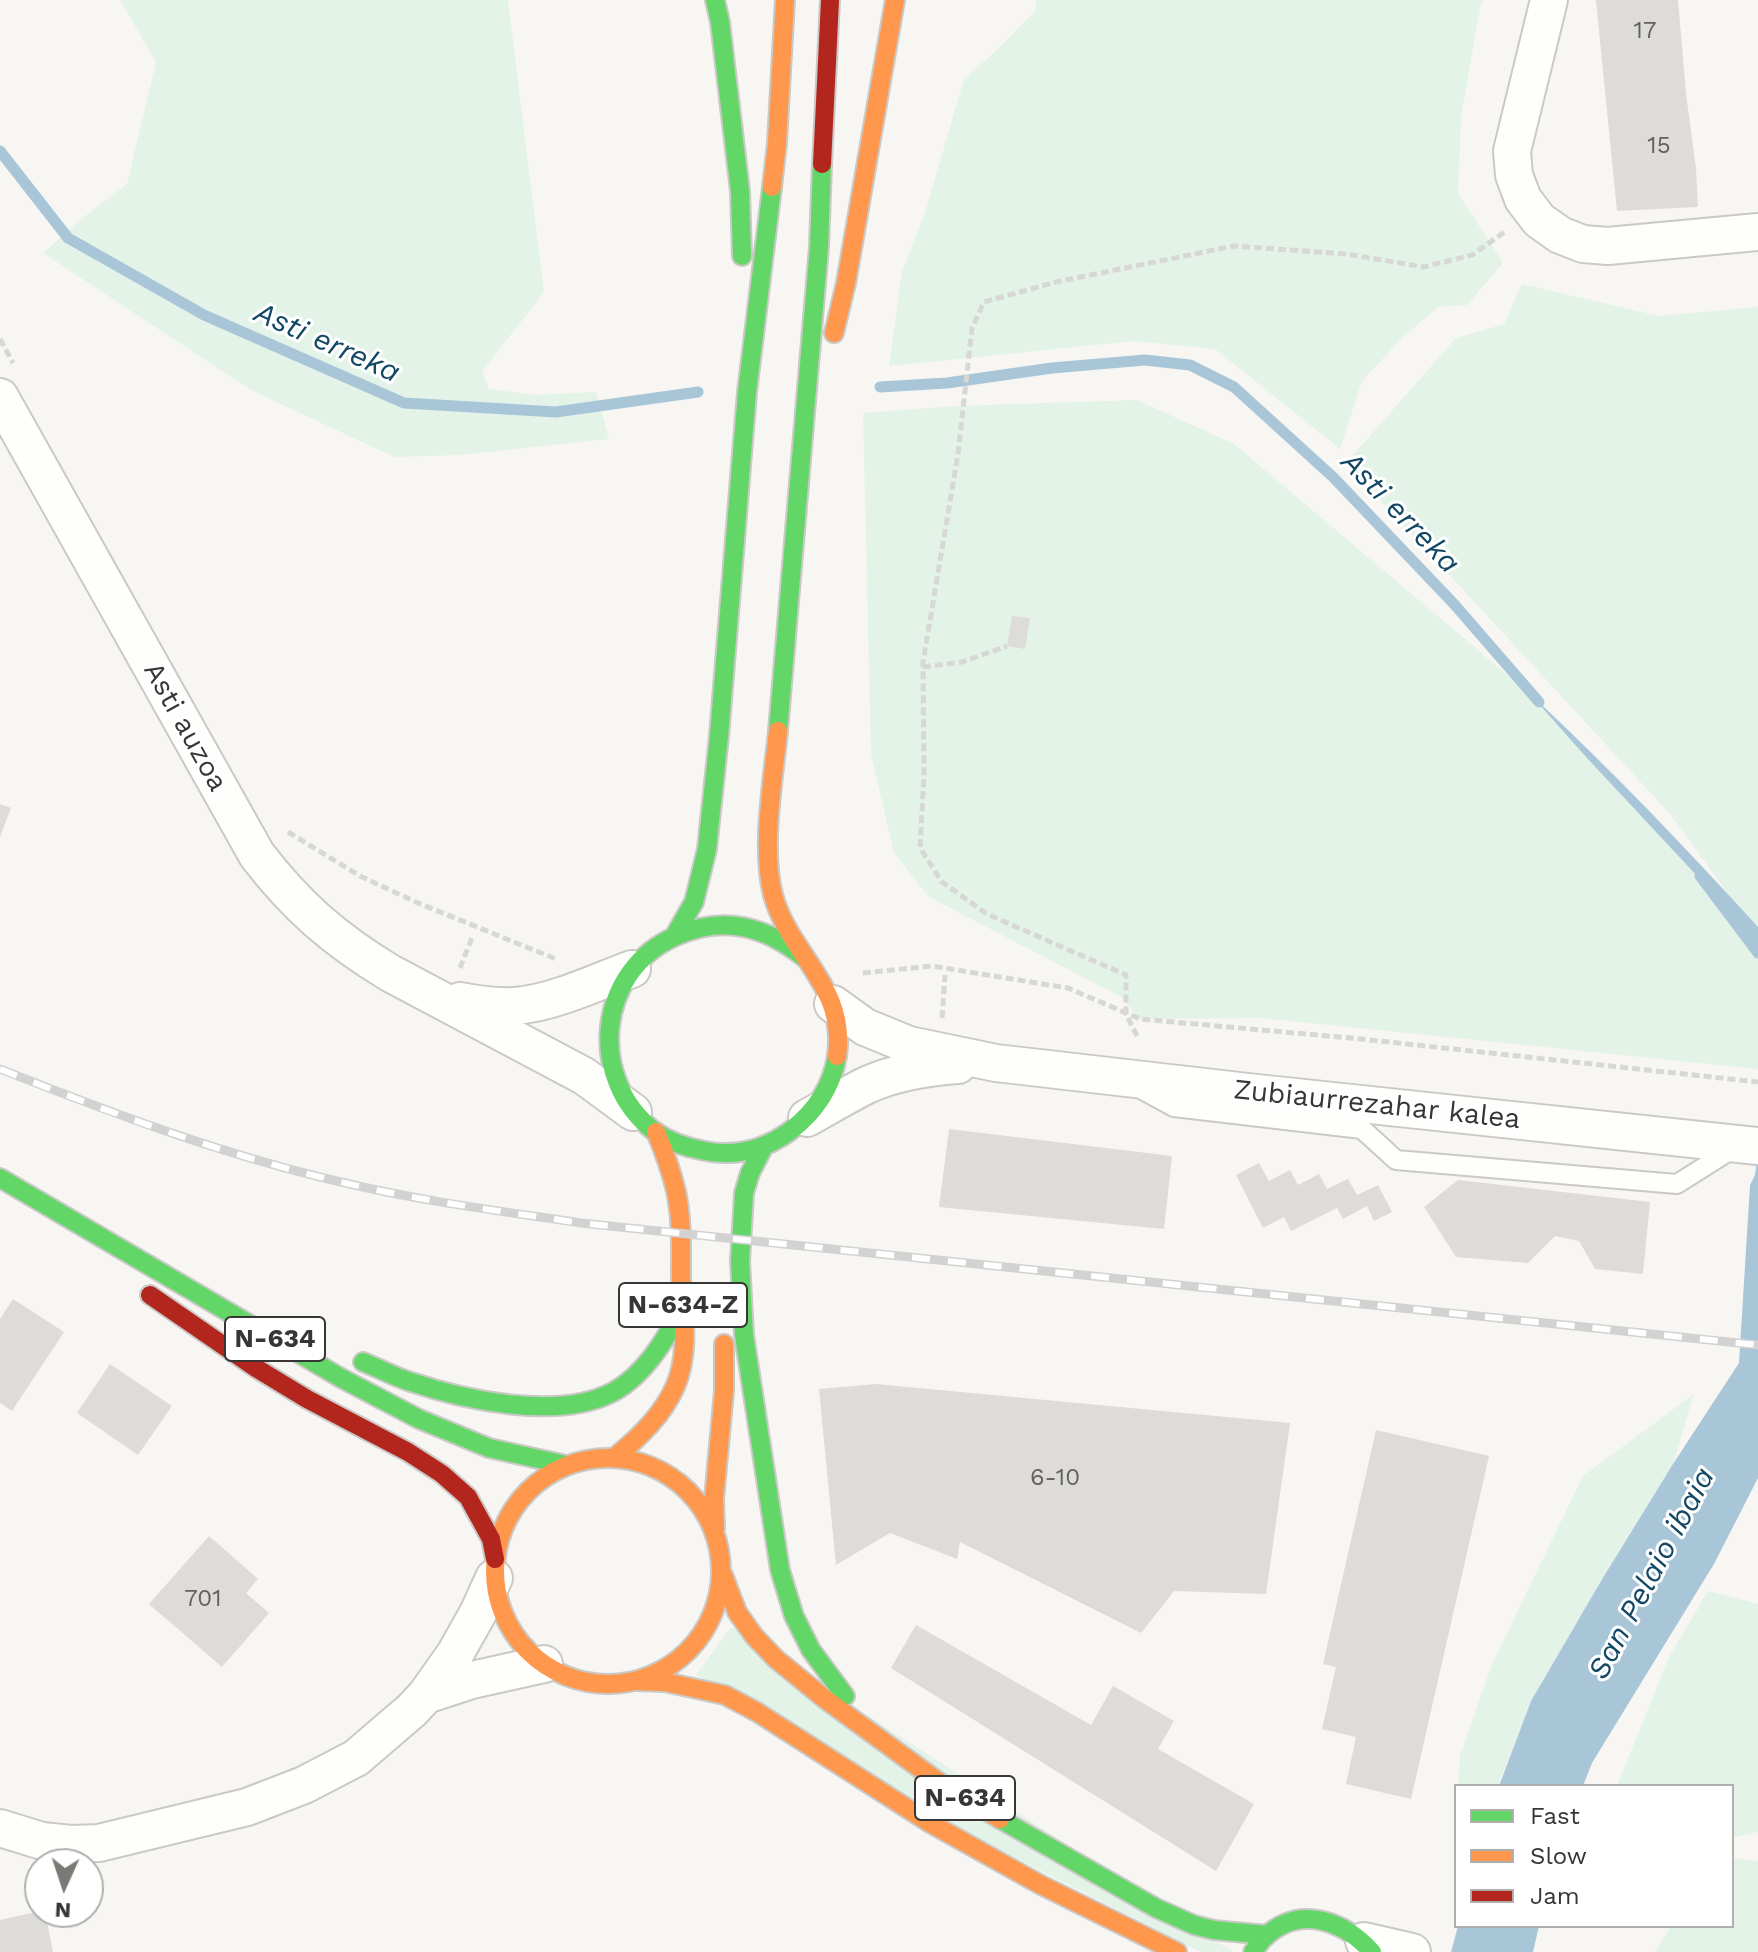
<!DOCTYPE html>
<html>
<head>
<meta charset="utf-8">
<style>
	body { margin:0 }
	#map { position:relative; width:1758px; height:1952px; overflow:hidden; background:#f8f6f2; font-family:"Work Sans",sans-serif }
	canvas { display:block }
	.legend { position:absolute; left:1454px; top:1784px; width:280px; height:144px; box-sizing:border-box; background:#fff; border:2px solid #afafae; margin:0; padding:10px 14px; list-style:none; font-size:24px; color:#373634 }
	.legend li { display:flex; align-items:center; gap:16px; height:40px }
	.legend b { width:40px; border:2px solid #afafae }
	.north { position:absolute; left:24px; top:1848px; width:80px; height:80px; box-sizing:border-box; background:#fff; border:2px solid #afafae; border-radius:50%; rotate:183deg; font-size:22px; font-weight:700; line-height:32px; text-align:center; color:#373634 }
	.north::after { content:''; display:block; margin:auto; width:28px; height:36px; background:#7b7976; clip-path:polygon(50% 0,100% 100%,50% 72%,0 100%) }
</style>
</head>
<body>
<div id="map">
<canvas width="1758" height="1952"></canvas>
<ul class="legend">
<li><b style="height:10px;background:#63d668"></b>Fast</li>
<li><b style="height:10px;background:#ff974d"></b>Slow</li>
<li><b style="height:10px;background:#b3261e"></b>Jam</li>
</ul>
<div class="north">N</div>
</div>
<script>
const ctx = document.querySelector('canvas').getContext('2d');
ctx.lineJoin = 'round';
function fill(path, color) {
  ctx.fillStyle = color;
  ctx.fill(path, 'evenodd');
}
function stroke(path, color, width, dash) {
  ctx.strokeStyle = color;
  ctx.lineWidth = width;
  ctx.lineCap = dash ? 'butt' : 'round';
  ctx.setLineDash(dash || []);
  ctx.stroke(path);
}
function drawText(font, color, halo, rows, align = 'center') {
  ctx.font = font + ' "Work Sans",sans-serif';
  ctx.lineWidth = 6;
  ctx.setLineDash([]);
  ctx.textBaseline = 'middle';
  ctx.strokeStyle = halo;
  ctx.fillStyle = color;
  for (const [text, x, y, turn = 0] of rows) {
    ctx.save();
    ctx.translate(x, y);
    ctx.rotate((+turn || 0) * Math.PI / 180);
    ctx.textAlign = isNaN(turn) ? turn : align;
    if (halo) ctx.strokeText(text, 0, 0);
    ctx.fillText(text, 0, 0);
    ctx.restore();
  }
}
const green = new Path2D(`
	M120 0H508L544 292 482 372 489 389 536 395 596 392 609 439 459 455 394 457 251 390 43 253 84 217 127 184 156 62Z
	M1036 0H1483L1480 8 1461 117 1458 193 1503 263 1467 305 1438 307 1403 337 1362 381 1340 449 1215 349 1134 341 889 366 902 272 925 213 964 79 998 49 1035 11Z
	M1522 284 1659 316 1758 307V935L1671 815 1346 463 1456 338 1504 324Z
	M1137 400 1234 444 1530 694 1586 757 1740 922 1758 956V1069L1261 1018 1140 1019 1121 997 929 897 894 853 871 754 863 413 956 406Z
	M1694 1394 1673 1464 1601 1581 1531 1701 1498 1786H1458L1460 1756 1492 1664 1583 1476Z
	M1708 1591 1758 1604V1832L1732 1838V1786H1617L1668 1659Z
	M731 1627 1233 1952H1201L965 1832 696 1675Z
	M1732 1858 1758 1861V1952H1655L1671 1926H1732Z`);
const water = new Path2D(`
	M1530 694C1610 768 1685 847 1758 927V956L1740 922 1586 757Z
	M1758 1152V1478L1714 1564 1592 1763 1583 1786H1499L1531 1701 1601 1581 1673 1464 1739 1363 1750 1185 1755 1175Z
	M1458 1926H1539L1533 1952H1451Z`);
const stream = new Path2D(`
	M0 151 68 238 204 315 404 403 556 412 698 392
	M880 387 947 383 1052 368 1145 360 1190 365 1234 387 1333 477 1454 604 1539 702
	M1700 876 1758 953`);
const building = new Path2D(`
	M1596 0H1678L1686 93 1696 169 1698 207 1617 211Z
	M1012 616 1030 618 1025 649 1007 646Z
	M0 804 11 808 0 837Z
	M949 1129 1172 1156 1164 1229 939 1207Z
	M1259 1163 1269 1181 1290 1170 1298 1185 1319 1174 1327 1189 1348 1179 1357 1195 1378 1185 1392 1212 1374 1221 1367 1206 1343 1219 1337 1208 1291 1231 1284 1217 1263 1228 1236 1175Z
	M1458 1180 1650 1202 1643 1274 1595 1269 1579 1241 1555 1236 1528 1263 1456 1257 1424 1207Z
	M13 1299 64 1332 12 1411 0 1403V1319Z
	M110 1364 172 1406 138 1455 77 1413Z
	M876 1384 1290 1423 1266 1594 1174 1591 1141 1633 960 1542 957 1559 890 1533 836 1565 819 1389Z
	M1376 1430 1489 1456 1411 1799 1346 1784 1356 1737 1322 1729 1336 1667 1323 1664Z
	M209 1536 258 1579 246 1593 269 1613 222 1667 149 1604Z
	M916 1625 1091 1725 1113 1686 1174 1721 1158 1749 1254 1804 1216 1871 891 1668Z
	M40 1911 45 1912 53 1952H0V1920Z`);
const path = new Path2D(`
	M0 339 13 363
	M923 667 962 662 1007 646
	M288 832 360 876 418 903 556 959
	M460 968 473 935
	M863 973 932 966 1068 988 1140 1019 1361 1039 1758 1082
	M942 1018 945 975
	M1137 1036 1126 1014V975L987 914 942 882 920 848 924 775 923 662 958 454 972 328 984 302 1056 282 1234 246 1346 254 1424 267 1472 255 1506 231`);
const lane = new Path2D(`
	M1141 1089 1174 1107 1362 1129 1396 1160 1677 1184 1734 1148`);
const street = new Path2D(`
	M1549 0 1512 151 1514 175 1523 199 1539 220 1560 235 1583 244 1608 246 1758 232
	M0 397 257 855C297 907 334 939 390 973L584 1076 633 1112
	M460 1001C480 1005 502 1008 523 1005 557 1001 599 981 632 969
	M833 1004 865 1027 909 1045 996 1063 1248 1092 1758 1146
	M807 1118C827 1107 847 1095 867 1085 896 1072 928 1067 958 1065
	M426 1695 472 1680 544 1664
	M0 1828 42 1841 71 1844 99 1843 247 1807 304 1785 356 1758 412 1710 426 1695 455 1654 478 1613 494 1578
	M1364 1941 1412 1952`);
const fast = new Path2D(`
	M715 0 720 22 740 191 742 256
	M778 731 819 247 822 164
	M675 935 694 902 707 849 719 736 747 392 772 187
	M805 958C765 926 724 915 676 936 596 971 587 1079 654 1131 668 1141 688 1148 705 1151 736 1157 764 1150 790 1131 815 1112 832 1087 837 1056
	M764 1146 750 1173 744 1193 740 1261 744 1335 780 1570 794 1616 811 1650 845 1696
	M0 1178 341 1378 419 1419 489 1448 566 1465
	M363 1362C378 1368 393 1376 408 1381 464 1400 558 1421 613 1392 645 1375 666 1338 683 1308
	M1000 1819 1156 1908 1194 1925 1214 1930 1267 1935
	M1253 1952C1257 1947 1260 1941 1265 1937 1300 1904 1344 1921 1372 1952`);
const slow = new Path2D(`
	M772 187 777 143 785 0
	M834 333 846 283 895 0
	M778 731C773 781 761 847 773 895 790 956 847 986 837 1056
	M615 1457C639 1438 662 1416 675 1387 690 1353 683 1313 681 1277 681 1248 682 1219 676 1191 671 1170 664 1151 656 1132
	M495 1571a113 113 0 1 1 226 0a113 113 0 1 1-226 0Z
	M715 1529 714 1499 724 1391V1344
	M723 1575 737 1612 754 1636 776 1659 825 1699 940 1783 1000 1819
	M636 1681 665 1682 725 1695 757 1712 930 1823 1041 1885 1177 1952`);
const jam = new Path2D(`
	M822 164 830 0
	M150 1295 256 1368 307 1399 408 1452 442 1474 468 1497 491 1539 495 1559`);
const rail = new Path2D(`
	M0 1069C111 1113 224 1155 341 1182 420 1201 500 1211 581 1223L1758 1345`);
const numberNames = [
	["17",1645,31],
	["15",1659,146],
	["6-10",1055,1478],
	["701",203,1599]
];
const shields = [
	[683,1305,128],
	[275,1339,100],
	[965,1798,100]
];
const shieldNames = [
	["N-634-Z",683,1305],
	["N-634",275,1339],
	["N-634",965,1798]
];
const streetNames = [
	["Asti auzoa",185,727,61],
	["Zubiaurrezahar kalea",1377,1105,6]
];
const waterNames = [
	["Asti erreka",327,343,24],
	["Asti erreka",1400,513,46],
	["San Pelaio ibaia",1652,1574,-62]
];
fill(green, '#e3f3e8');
fill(water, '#a9c6d9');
stroke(stream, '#a9c6d9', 11);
fill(building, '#dddcd8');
stroke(lane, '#cac9c6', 22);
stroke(street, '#cac9c6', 40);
stroke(fast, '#cac9c6', 22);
stroke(slow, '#cac9c6', 22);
stroke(jam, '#cac9c6', 22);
stroke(path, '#d7d7d6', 5, [8, 4]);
stroke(lane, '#fefefd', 18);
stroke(street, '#fefefd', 36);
stroke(fast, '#63d668', 18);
stroke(slow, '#ff974d', 18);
stroke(jam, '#b3261e', 18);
stroke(rail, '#d3d2d2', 9);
stroke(rail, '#fff', 6, [18]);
drawText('24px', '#636260', null, numberNames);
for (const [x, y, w] of shields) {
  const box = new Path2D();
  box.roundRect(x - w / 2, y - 22, w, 44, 6);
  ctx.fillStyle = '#fff';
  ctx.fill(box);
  stroke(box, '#373634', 2);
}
drawText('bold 26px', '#373634', null, shieldNames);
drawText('28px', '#373634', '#fff', streetNames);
drawText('italic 30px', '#134865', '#fff', waterNames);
</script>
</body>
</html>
